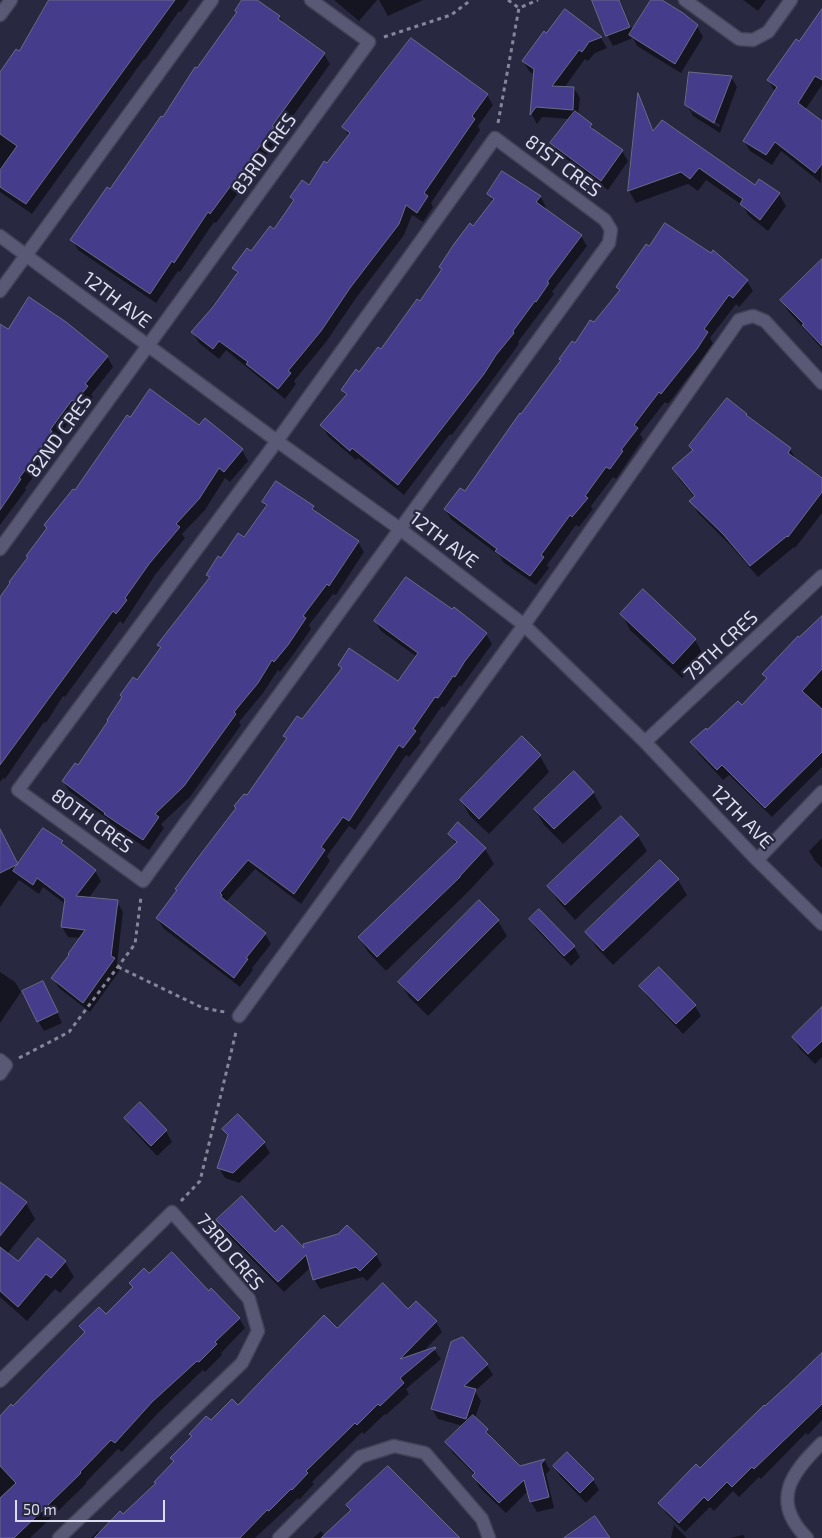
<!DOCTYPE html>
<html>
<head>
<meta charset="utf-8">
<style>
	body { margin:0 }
	#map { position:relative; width:822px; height:1538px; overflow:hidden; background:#292841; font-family:"Exo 2",sans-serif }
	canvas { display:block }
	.scale { position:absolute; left:15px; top:1500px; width:150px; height:22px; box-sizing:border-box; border:2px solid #dcdded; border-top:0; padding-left:6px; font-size:15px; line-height:18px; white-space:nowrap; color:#dcdded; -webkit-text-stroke:4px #292841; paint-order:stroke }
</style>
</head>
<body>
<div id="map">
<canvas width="822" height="1538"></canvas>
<div class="scale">50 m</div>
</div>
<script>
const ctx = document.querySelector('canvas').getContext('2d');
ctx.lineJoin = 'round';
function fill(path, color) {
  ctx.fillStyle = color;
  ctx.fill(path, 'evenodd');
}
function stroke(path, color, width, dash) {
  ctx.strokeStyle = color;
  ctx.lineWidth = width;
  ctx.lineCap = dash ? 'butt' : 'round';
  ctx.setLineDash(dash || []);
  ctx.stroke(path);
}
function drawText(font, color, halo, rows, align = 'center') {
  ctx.font = font + ' "Exo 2",sans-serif';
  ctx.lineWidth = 4.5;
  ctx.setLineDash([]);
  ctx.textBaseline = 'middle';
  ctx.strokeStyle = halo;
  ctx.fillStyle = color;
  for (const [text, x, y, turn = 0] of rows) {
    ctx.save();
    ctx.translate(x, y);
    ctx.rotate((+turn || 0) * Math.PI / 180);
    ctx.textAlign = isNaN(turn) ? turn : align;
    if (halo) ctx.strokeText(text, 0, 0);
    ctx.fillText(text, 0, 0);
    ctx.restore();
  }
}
const shadow = new Path2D(`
	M56 0H189L181 12 179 11 145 60 144 59 32 214 0 192V74L19 52Z
	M244 0H254L279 16 285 26 324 54 330 64 278 137 279 138 216 223 214 222 180 272 178 271 156 303 78 250 72 240 163 119 238 14Z
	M334 0H377L359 21Z
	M379 0H423L388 16Z
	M594 0H620L633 32 653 0H660L697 26 703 37 681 73 637 46 633 38 613 46 607 35Z
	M743 0H766L758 11Z
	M566 11 601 38 607 48 595 53 588 61 585 59 564 88H574L580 98 578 115 591 125 596 133 622 151 628 161 608 190 558 153 552 143 570 119 542 117 537 124 532 115 534 75 529 71 523 61Z
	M822 11V85L805 110 822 123 821 183 781 151 772 165 750 151 744 141 775 92 769 81Z
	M411 40 487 95 493 105 478 126 480 130 431 203 433 207 423 222 412 215 404 235 356 298 326 342 294 381 296 384 285 399 226 350 219 359 199 343 193 333 214 308 237 275 234 268 274 230 294 202 291 197 309 187 349 136 344 128Z
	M731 77 737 87 720 133 693 116 687 105ZM691 108 720 125 719 127 691 111Z
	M639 97 654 132 755 186 779 194 786 206 768 231 749 216 742 205 706 180 698 191 688 184 636 203 629 191Z
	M489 194 540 196 546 207 544 209 581 236 587 246 552 292 554 294 518 342 519 344 452 435 450 434 404 495 358 458 356 460 328 436 322 425 347 396 343 390 381 351 421 303 443 271 441 267 493 202Z
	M822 261V349L789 312 782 301Z
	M747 281 753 291 739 307 736 304 710 338 713 343 702 359 668 404 665 402 640 434 643 439 616 479 613 477 591 506 593 509 579 527 576 525 547 565 549 568 536 585 503 562 500 556 451 519 445 509 465 493 576 345 620 292 617 287Z
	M0 326 8 331 107 356 113 367 91 395 93 397 82 411 78 409 56 441 57 442 41 467 25 488 26 490 0 525Z
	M746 415 748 418 790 449 797 461 822 480V513L795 548 794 547 758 577 731 546 698 513 691 501 695 498 680 480 673 469 693 451 690 447Z
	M199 427 242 450 248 461 230 482 225 478 205 510 182 534 185 538 155 575 123 624 120 621 65 697 63 696 46 723 44 722 5 779 3 778 0 782V599L48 529 45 525 75 492Z
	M263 502 313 507 317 514 358 542 364 552 336 595 333 594 309 625 311 629 293 655 280 672 278 670 263 693 239 722 241 725 190 797 161 824 164 828 149 850 111 825 109 820 69 791 63 781 78 767 161 649 159 645 210 579 208 575 244 538 266 507Z
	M622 614 695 640 704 656 682 678 630 630Z
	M822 618V767L772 817 729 775 723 780 698 753 692 742 742 707 767 680 764 674Z
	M375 621 486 634 492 644 461 687 460 685 444 708 442 706 419 739 421 742 409 757 406 755 355 830 349 826 327 856 330 861 301 904 255 869 226 902 265 934 271 944 252 968 253 970 240 987 163 928 157 918 247 797 287 740 285 736 302 721 342 669 340 665 399 683 417 657 381 631Z
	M522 738 540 756 549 772 489 834 470 816 461 800Z
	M593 792 602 808 563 844 544 825 535 809Z
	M0 831 18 866 62 842 65 848 95 871 101 881 88 899 117 902 123 912 117 964 120 970 90 1012 59 988 53 978 70 956 80 938 68 937 62 927 65 904 43 887 39 894 19 880 0 907Z
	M450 834 485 849 494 864 468 892 386 971 368 952 359 937 456 845Z
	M638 836 647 851 575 920 558 901 549 886Z
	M822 838V868L815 861 809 851Z
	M678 880 687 895 613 965 596 947 587 932Z
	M539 910 574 947 580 957 571 966 536 929 530 919Z
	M498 921 507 936 428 1016 409 997 400 982Z
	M659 968 695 1006 701 1016 683 1034 647 996 641 986Z
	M0 972 15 982 21 992 0 1023Z
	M49 993 62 1023 44 1031 38 1021Z
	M822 1009V1057L815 1064 799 1048 793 1037Z
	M140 1104 166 1131 172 1142 157 1156 131 1128 125 1118Z
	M238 1116 264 1143 270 1153 239 1183 225 1178 219 1168 228 1137 224 1130Z
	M0 1183 26 1203 35 1219 7 1254 18 1263 65 1262 74 1277 60 1293 55 1289 27 1321 0 1297Z
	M217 1220 275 1234 307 1252 376 1255 382 1265 367 1281 363 1277 320 1289 314 1279 311 1267 284 1292 223 1230Z
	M149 1275 209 1292 239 1318 245 1328 221 1353 222 1355 205 1372 203 1370 158 1413 122 1452 118 1449 86 1482V1484L30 1538H0V1417L13 1407 85 1333 81 1326 105 1316 134 1289 130 1283Z
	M408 1311 436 1322 442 1332 422 1353 434 1349 441 1359 406 1389 409 1394 386 1415 385 1414 364 1434 362 1432 312 1482 314 1484 299 1500 298 1498 255 1538H91L98 1531 100 1534 123 1516 157 1483 175 1463 172 1458 193 1437 190 1434 238 1407 337 1330Z
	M463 1339 487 1365 493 1375 475 1391 481 1401 475 1418 487 1430 493 1441 519 1468 545 1461 550 1470 546 1474 554 1508 537 1512 531 1502 528 1491 506 1513 479 1487 474 1476 475 1475 453 1453 447 1443 463 1426 438 1419 432 1409Z
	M822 1354V1420L808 1435 806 1433 761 1479 759 1477 739 1497 733 1491 714 1511 710 1507 685 1532 666 1513 660 1503 700 1470Z
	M567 1454 593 1480 599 1490 586 1503 560 1476 554 1466Z
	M347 1505 458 1538H313L321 1531 325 1536 351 1512Z
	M674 1525 687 1538H671Z
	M743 1535 745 1538H730Z`);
const building = new Path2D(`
	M49 0H175L26 204 0 187V170L17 146 0 134V72L16 49 19 51Z
	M242 0H257L280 16 278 19 325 53 272 126 274 127 210 214 208 212 174 263 172 261 150 294 70 240 107 187 110 189 161 116 163 117 195 67 197 68 237 12 235 11Z
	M592 0H619L630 27 606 36Z
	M651 0H662L683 13 698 25 675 64 629 35Z
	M565 9 602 37 589 42 582 52 579 50 552 86 574 87 573 110 536 107 530 115 534 69 522 61 544 31 546 33Z
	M822 9V80L815 76 798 103 822 121V164L815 173 775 142 766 155 743 141 777 87 767 80 796 39 799 41Z
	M411 38 488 94 472 116 475 119 424 193 428 196 417 213 406 205 399 224 350 288 321 331 288 371 291 373 278 389 246 364 248 362 219 341 213 349 191 332 213 307 238 272 232 268 247 248 251 251 270 226 274 229 294 200 290 197 302 180 309 185 324 161 327 163 350 133 342 127Z
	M689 72 732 76 714 123 685 105Z
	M638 93 653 131 662 120 755 185 759 179 780 193 760 220 740 204 743 199 699 168 690 179 681 172 628 191Z
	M575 111 592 124 590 127 623 150 601 181 550 143Z
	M502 171 541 196 536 202 582 235 547 282 549 283 536 302 535 301 513 331 514 333 496 355 484 374 398 485 352 448 350 451 320 425 347 394 341 390 356 369 359 372 378 347 381 349 417 299 420 301 442 269 439 267 454 244 470 223 473 226 494 199 487 194Z
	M665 223 711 253 713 250 748 280 733 298 729 295 704 329 708 332 697 349 661 394 659 392 634 425 638 428 621 450 623 451 610 469 606 467 585 496 588 498 572 517 570 515 541 555 544 557 530 576 495 551 497 549 444 509 460 488 465 491 520 413 521 414 561 360 559 359 572 341 575 343 590 320 594 322 620 290 616 287 646 244 649 246Z
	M822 259V346L802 325 804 324 780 300Z
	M29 297 66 322 108 356 85 384 88 386 75 402 72 400 50 430 52 431 35 457 19 478 21 479 0 510V324L8 329Z
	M150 389 199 425 205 418 243 449 224 472 219 468 199 499 176 524 180 527 149 564 125 598 127 600 116 614 113 611 0 765V597L10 583 9 582 28 557 26 556 47 528 44 525 73 489 75 490 127 415 130 417Z
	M727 398 747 414 746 415 791 448 788 453 822 478V492L788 537 787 536 750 566 723 534 689 501 695 496 672 468 693 450 689 446Z
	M276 481 314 506 312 509 359 541 329 586 327 584 303 616 306 618 288 645 274 662 272 660 258 683 234 712 236 714 184 786 155 814 159 817 143 840 104 814 105 813 62 781 75 763 78 765 108 721 107 720 122 697 120 695 133 677 137 680 161 647 157 645 210 577 206 575 218 556 221 558 238 533 244 537 267 505 262 502Z
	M406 577 452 609 454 607 487 633 465 661 455 677 453 676 438 698 435 697 413 729 416 731 403 748 399 745 349 821 343 817 321 847 325 850 294 894 248 860 220 893 222 895 221 897 266 933 246 958 248 959 234 978 156 918 177 890 175 889 194 863 236 808 234 806 244 794 247 795 287 738 283 736 297 716 302 719 342 668 338 665 349 648 398 681 418 653 374 621Z
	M643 589 696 639 673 664 620 614Z
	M822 616V669L802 691 822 709V752L765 808 722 765 717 770 690 742 706 728 707 730 738 701 742 705 767 678 762 674 798 636 799 637Z
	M522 736 541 755 479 819 460 800Z
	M574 771 594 792 554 829 534 809Z
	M621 816 639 835 565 905 547 886Z
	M458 822 486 848 460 876V877L377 957 358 937 457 842 448 834Z
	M43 828 63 841 61 843 96 870 76 896 118 900 111 956 115 958 83 1003 51 978 69 955 68 954 85 930 61 927 65 899 37 878 33 885 13 871Z
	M0 829 18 864 0 873Z
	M660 860 679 879 603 951 585 932Z
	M479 900 499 920 418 1001 398 982Z
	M539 909 575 946 564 956 529 919Z
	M659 967 696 1005 676 1024 639 986Z
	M43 981 58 1012 37 1022 22 991Z
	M822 1007V1041L808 1054 792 1037Z
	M140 1102 167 1130 151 1146 124 1118Z
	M238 1114 265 1142 233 1173 217 1168 228 1135 222 1129Z
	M0 1182 27 1202 0 1236Z
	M242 1196 275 1232 282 1225 304 1248 303 1244 338 1234 347 1225 377 1254 360 1271 356 1267 313 1280 306 1255 278 1282 216 1220Z
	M38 1238 66 1261 51 1278 46 1274 18 1307 0 1291V1247L18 1261Z
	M172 1252 209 1291 211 1288 240 1318 215 1342 217 1344 199 1362 197 1361 152 1402 115 1443 111 1440 80 1472 81 1473 14 1538H0V1498L16 1483 0 1466V1416L11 1404 13 1406 85 1332 79 1326 99 1307 106 1314 133 1287 129 1283 144 1268 149 1273Z
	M383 1283 408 1309 416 1301 437 1321 400 1359 435 1347 436 1348 400 1378 404 1383 380 1406 378 1404 357 1425 355 1423 306 1471 308 1473 292 1490 291 1489 269 1511 267 1510 240 1538H94L120 1511 123 1514 156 1483 154 1482 174 1461 170 1458 192 1436 189 1434 206 1416 211 1420 232 1399 238 1405 324 1315 337 1328Z
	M463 1337 488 1364 464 1386 476 1389 466 1419 431 1409 451 1342Z
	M822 1353V1404L754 1469 752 1467 732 1487 727 1482 708 1501 704 1497 679 1523 658 1503 696 1464 700 1468 764 1405 765 1406 788 1385Z
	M473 1415 488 1429 486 1432 520 1466 545 1459 541 1464 549 1497 530 1502 524 1480 499 1503 472 1476 475 1473 445 1442Z
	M567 1452 594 1479 580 1493 553 1466Z
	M388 1466 460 1538H321L351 1510 346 1505Z
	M595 1516 610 1538H564Z`);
const path = new Path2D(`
	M508 0 519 8
	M384 37 451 15 471 0
	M498 123 519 8 538 0
	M118 967 203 1008 225 1012
	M19 1058 69 1032 135 944 141 897
	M181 1201 200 1181 236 1032`);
const street = new Path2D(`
	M685 0 739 39 753 40 768 32 791 0
	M0 15 11 0
	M495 138 605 220 611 230 609 243 143 881 18 790 277 441Z
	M0 236 277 441 400 529 524 625 645 742 757 860 822 924
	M0 291 212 0
	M0 549 369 42 311 0
	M645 742 822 576
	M757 860 822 792
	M239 1016 524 625 739 320 753 316 765 321 822 383
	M0 1060 6 1065 0 1074
	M0 1381 172 1212 249 1299 258 1331 242 1363 59 1538
	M279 1538 360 1457 394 1446 425 1453 482 1519 489 1538
	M807 1538C770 1501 791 1473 822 1443`);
const streetNames = [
	["83RD CRES",264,154,-54],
	["81ST CRES",563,166,37],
	["12TH AVE",117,300,37],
	["82ND CRES",59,436,-54],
	["12TH AVE",444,540,37],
	["79TH CRES",721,646,-43],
	["12TH AVE",742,817,46],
	["80TH CRES",92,821,36],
	["73RD CRES",230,1252,50]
];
fill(shadow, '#0007');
fill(building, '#453c8c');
stroke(building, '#6a6b87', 1);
stroke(street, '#424257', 15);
stroke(path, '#86869b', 3, [4, 4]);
stroke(street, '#595975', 12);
drawText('19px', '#dcdded', '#292841', streetNames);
</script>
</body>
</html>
